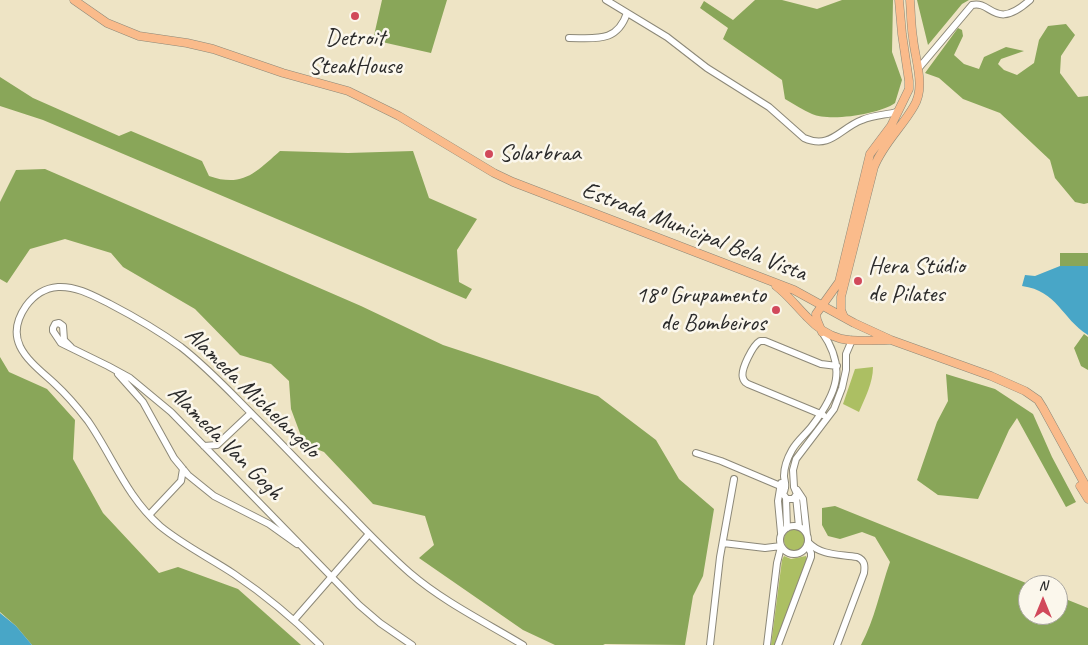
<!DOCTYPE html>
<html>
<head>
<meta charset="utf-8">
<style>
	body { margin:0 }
	#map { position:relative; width:1088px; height:645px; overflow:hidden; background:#eee4c5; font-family:Caveat,sans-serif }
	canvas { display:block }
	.north { position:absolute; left:1018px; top:575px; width:50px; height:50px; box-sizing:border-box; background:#fbf7ec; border:1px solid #a8a59f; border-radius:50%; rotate:0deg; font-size:14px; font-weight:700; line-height:20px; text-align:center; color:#2b2b2b }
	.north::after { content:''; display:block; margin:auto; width:18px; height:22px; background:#d1495b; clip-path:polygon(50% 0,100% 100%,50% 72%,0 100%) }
</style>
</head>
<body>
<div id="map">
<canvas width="1088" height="645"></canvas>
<div class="north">N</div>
</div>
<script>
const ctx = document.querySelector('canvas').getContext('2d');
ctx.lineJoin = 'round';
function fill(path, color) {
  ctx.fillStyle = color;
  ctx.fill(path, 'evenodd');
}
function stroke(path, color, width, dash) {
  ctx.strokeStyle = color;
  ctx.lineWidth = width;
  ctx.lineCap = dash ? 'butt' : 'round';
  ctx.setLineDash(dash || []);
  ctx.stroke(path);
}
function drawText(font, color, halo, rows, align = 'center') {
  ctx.font = font + ' Caveat,sans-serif';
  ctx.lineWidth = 5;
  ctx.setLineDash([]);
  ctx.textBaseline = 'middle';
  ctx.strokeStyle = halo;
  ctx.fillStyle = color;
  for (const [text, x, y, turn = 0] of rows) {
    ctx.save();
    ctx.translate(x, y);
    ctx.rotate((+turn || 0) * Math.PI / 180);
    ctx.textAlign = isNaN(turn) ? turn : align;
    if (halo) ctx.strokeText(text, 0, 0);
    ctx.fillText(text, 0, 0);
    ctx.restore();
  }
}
const green = new Path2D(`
	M873 367C873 383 865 398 859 412L843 404 855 369Z
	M784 540a11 11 0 1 1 22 0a11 11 0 1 1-22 0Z
	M784 556 791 559 806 556 807 559 775 645H771L782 560Z`);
const forest = new Path2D(`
	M382 0H447L431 53 373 40Z
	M755 0H782L817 9 842 0H893L892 52 902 80 895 103C880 114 830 122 812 114 803 110 794 104 785 99L782 80 723 39 728 28 700 8 704 1 733 20Z
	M917 0H969L962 4 928 45Z
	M1066 24 1075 35 1061 56 1060 73 1078 97 1088 96V203L1084 204 1075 202 1055 178 1050 160 1000 113 963 99 939 78 925 73 958 28 962 30 963 36 954 55 964 64 979 69 984 57 1006 47 1024 51 1001 59 998 64 1004 70 1017 75 1034 63 1039 40 1048 26Z
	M0 77 33 98 119 136 131 131 202 161 209 176C243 188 256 172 280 151L348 153 413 151 429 198 477 219 457 250 459 282 472 289 466 299 43 120 0 106Z
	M45 169 361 306 443 345 598 396 656 440 679 479 714 509 703 576 693 596 685 645 605 644 603 645H555L523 630 419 558 434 545 425 516 373 504 324 452 304 444 291 409 289 381 271 364 240 355 195 309 123 267 111 253 65 239 30 249 7 283 0 279V202L16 170Z
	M1060 253H1088V266H1060Z
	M1084 334 1088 337V370L1081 366 1074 348Z
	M0 357 9 372 47 389 75 420 73 459 103 513 159 573 178 567 238 589 301 645H32L16 626 0 612Z
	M946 374 995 389 1033 414 1052 457 1076 502 1066 507 1017 418 1009 430 978 499 938 495 917 480 937 422 948 401Z
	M835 506 1031 585H1028V615H1058V596L1088 608V645H861C875 619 880 590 890 562L875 537 862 532 840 539 828 536 822 525V508Z`);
const water = new Path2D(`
	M1060 266H1088V335C1061 318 1058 291 1022 286L1025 275 1035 276Z
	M0 613 16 626 32 645H0Z`);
const minor = new Path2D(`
	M606 0 667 37 707 68 769 107 804 138C831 150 840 128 862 120 873 115 886 115 897 112
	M569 38C596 38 617 43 627 13
	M918 69 972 5C992 0 994 32 1030 0
	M822 332C847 368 837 393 812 426 806 434 797 441 792 450 788 457 784 467 784 476 784 479 786 484 785 487 785 490 784 492 783 494L787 499H793L797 494 794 487 793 470 796 459 834 409 842 388 846 370V354L852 340
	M71 347 64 340 63 326 59 323 55 324 53 328V331L61 343 108 366 130 378 171 412 359 605 380 623 412 645
	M118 374 143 402 174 458 188 475 214 496 269 524 297 544
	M823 415 748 384C745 382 744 382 743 378 740 370 753 345 760 341H765L821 364 837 366
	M204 446 217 445 251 413
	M696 453 721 461 785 488
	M797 490 803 499 807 535
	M796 496 799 527
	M786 498 787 528
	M149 515 181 481 183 469
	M780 540a14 14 0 1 1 28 0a14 14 0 1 1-28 0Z
	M781 533 778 501 781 483
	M808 542C821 556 839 554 857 557 865 560 865 566 864 573L837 645
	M723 543 765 548 781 546
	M294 620 369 534
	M320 645C294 619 265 595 234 574 210 558 183 545 160 526 126 496 113 457 88 421 78 408 67 395 55 384 31 362 1 342 26 306 34 295 45 288 58 287 77 286 94 296 110 304 135 317 159 331 181 347 208 368 230 392 254 416 284 446 313 477 343 507 365 530 387 553 410 573 444 602 485 622 523 645
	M710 645 720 557 734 479
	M767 645 777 563 781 547
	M778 645 811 557V553L807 545`);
const major = new Path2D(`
	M74 0 107 23 139 36 187 43 213 49 283 73 348 91 399 116 494 173 513 182 794 290 854 323 891 340 991 376 1025 391 1038 400 1043 408 1088 490
	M776 286C788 295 796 306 807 317 833 345 853 341 889 340
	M844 317 841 310V297L874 167C883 144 902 127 914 106 926 86 915 60 913 38 911 26 911 13 910 0
	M822 332 817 320 816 314 839 282 870 154 891 126 909 89V81L902 34 899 0
	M1080 486 1088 499`);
const markers = [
	[355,16,5,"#d1495b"],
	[489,154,5,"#d1495b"],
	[858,281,5,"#d1495b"],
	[776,310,5,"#d1495b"]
];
const poiNames = [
	["Detroit",355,39,"center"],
	["SteakHouse",355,67,"center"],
	["Solarbraa",499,154],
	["Hera Stúdio",868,267],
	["de Pilates",868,295],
	["18º Grupamento",766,296,"right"],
	["de Bombeiros",766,324,"right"]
];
const streetNames = [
	["Estrada Municipal Bela Vista",694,232,21],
	["Alameda Michelangelo",252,393,44],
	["Alameda Van Gogh",225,443,45]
];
fill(green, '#acbf63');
fill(forest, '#89a659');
fill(water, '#48a6c7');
stroke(minor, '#8c8878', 8);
stroke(major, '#8c8878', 9);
stroke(minor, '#fff', 6);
stroke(major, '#fabb8b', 8);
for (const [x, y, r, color] of markers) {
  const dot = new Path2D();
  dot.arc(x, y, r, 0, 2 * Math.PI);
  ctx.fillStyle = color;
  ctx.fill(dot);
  stroke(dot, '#fbf7ec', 2);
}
drawText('24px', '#2b2b2b', '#fbf7ec', poiNames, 'left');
drawText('24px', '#2b2b2b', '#fbf7ec', streetNames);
</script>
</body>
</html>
